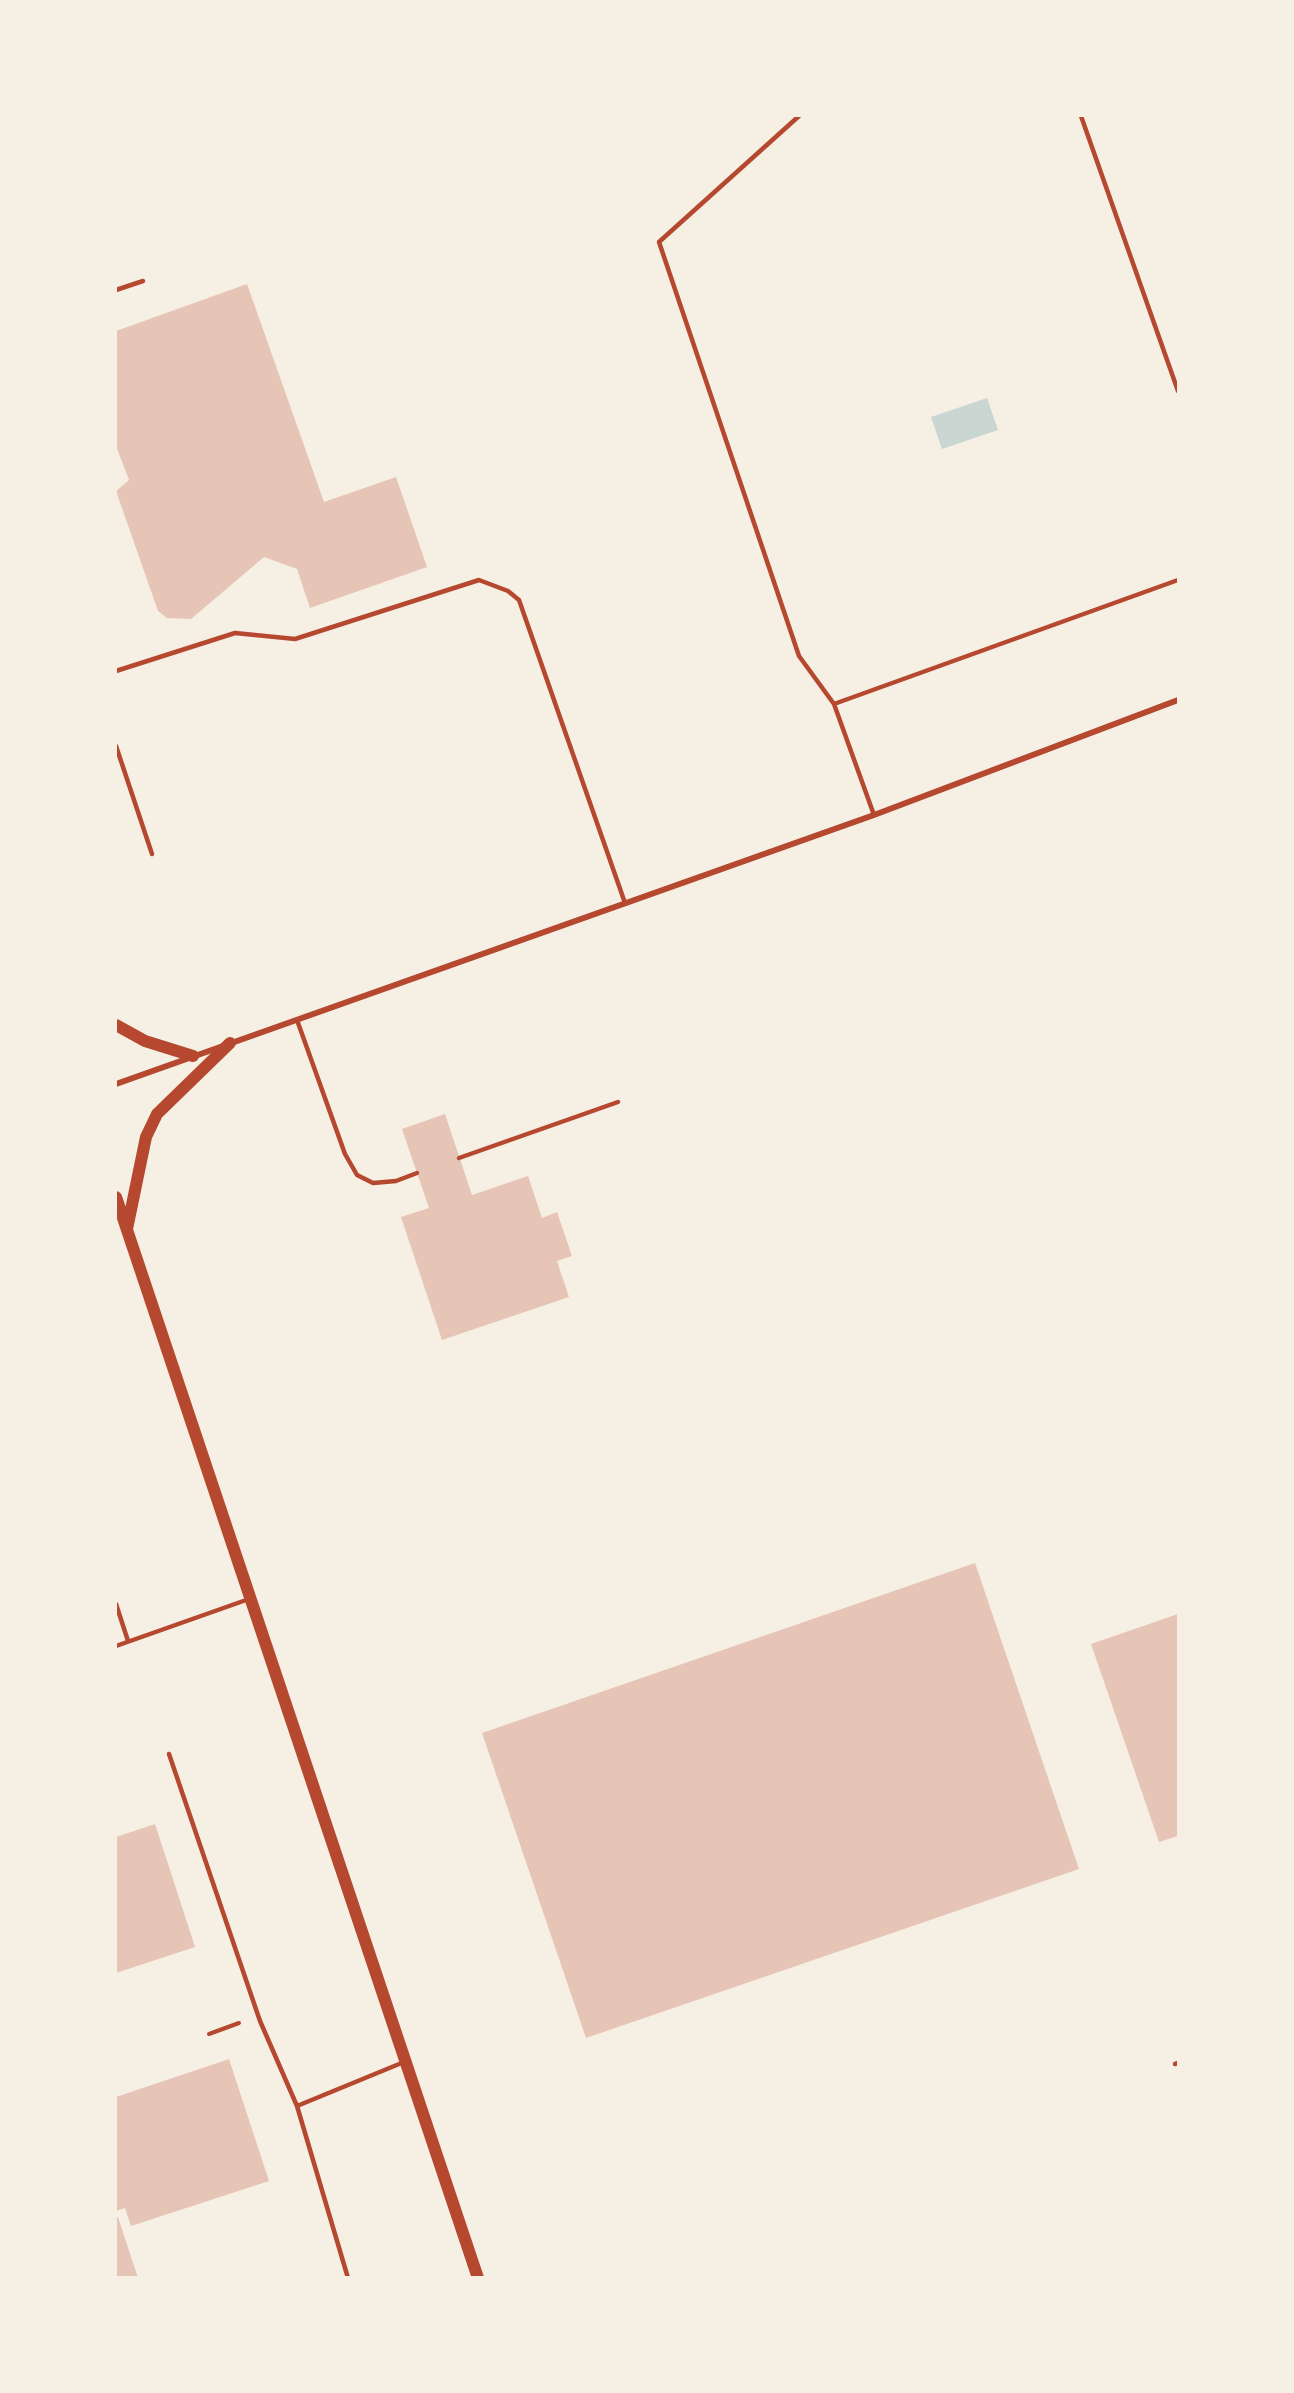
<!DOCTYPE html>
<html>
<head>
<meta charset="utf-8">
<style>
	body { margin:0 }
	#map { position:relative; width:1294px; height:2393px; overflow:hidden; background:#f6efe4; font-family:"Open Sans",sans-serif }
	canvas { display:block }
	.frame { position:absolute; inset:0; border:117px solid #f6efe4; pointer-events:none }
</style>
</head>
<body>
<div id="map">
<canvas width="1294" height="2393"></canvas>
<div class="frame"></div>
</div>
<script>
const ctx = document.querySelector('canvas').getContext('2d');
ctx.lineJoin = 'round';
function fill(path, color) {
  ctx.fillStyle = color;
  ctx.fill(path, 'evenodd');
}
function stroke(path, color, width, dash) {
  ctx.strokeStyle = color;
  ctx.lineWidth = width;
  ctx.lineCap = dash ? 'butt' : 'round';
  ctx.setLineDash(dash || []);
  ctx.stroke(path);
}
const water = new Path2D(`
	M987 398 998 430 942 449 931 417Z`);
const building = new Path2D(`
	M247 284 324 502 396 477 427 567 310 608 297 569 264 557 191 619 167 618 158 611 116 491 129 480 116 446V331Z
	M445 1114 472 1195 528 1176 542 1218 557 1212 572 1256 557 1261 569 1297 442 1340 401 1217 429 1208 402 1129Z
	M975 1563 1079 1869 586 2038 482 1733Z
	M1178 1614V1836L1159 1842 1091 1644Z
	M155 1824 195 1947 116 1973V1837Z
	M229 2059 269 2181 131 2226 125 2208 116 2211V2097Z
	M118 2217 138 2278H116V2218Z`);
const path = new Path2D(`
	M209 2034 239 2023`);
const service = new Path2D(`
	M799 116 659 242 799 656 834 704 874 815
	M1081 116 1178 391
	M116 290 143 281
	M116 671 235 633 295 639 479 580 508 591 519 600 625 903
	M834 704 1178 580
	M116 746 152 854
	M297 1020 345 1154 357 1175 373 1183 396 1181 417 1173
	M459 1158 618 1102
	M116 1604 128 1641
	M116 1646 249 1599
	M169 1754 260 2021 297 2106
	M1175 2064 1178 2063
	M348 2278 297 2106 404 2062`);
const minor = new Path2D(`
	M116 1084 874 815 1178 700`);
const secondary = new Path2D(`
	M116 1025 145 1041 193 1056
	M116 1197 478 2278
	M127 1229 146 1137 157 1114 230 1043`);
fill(water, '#c9d6d2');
fill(building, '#e6c5b7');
stroke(path, '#b5482f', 4);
stroke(service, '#b5482f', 4.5);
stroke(minor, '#b5482f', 6);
stroke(secondary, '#b5482f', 12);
</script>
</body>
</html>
